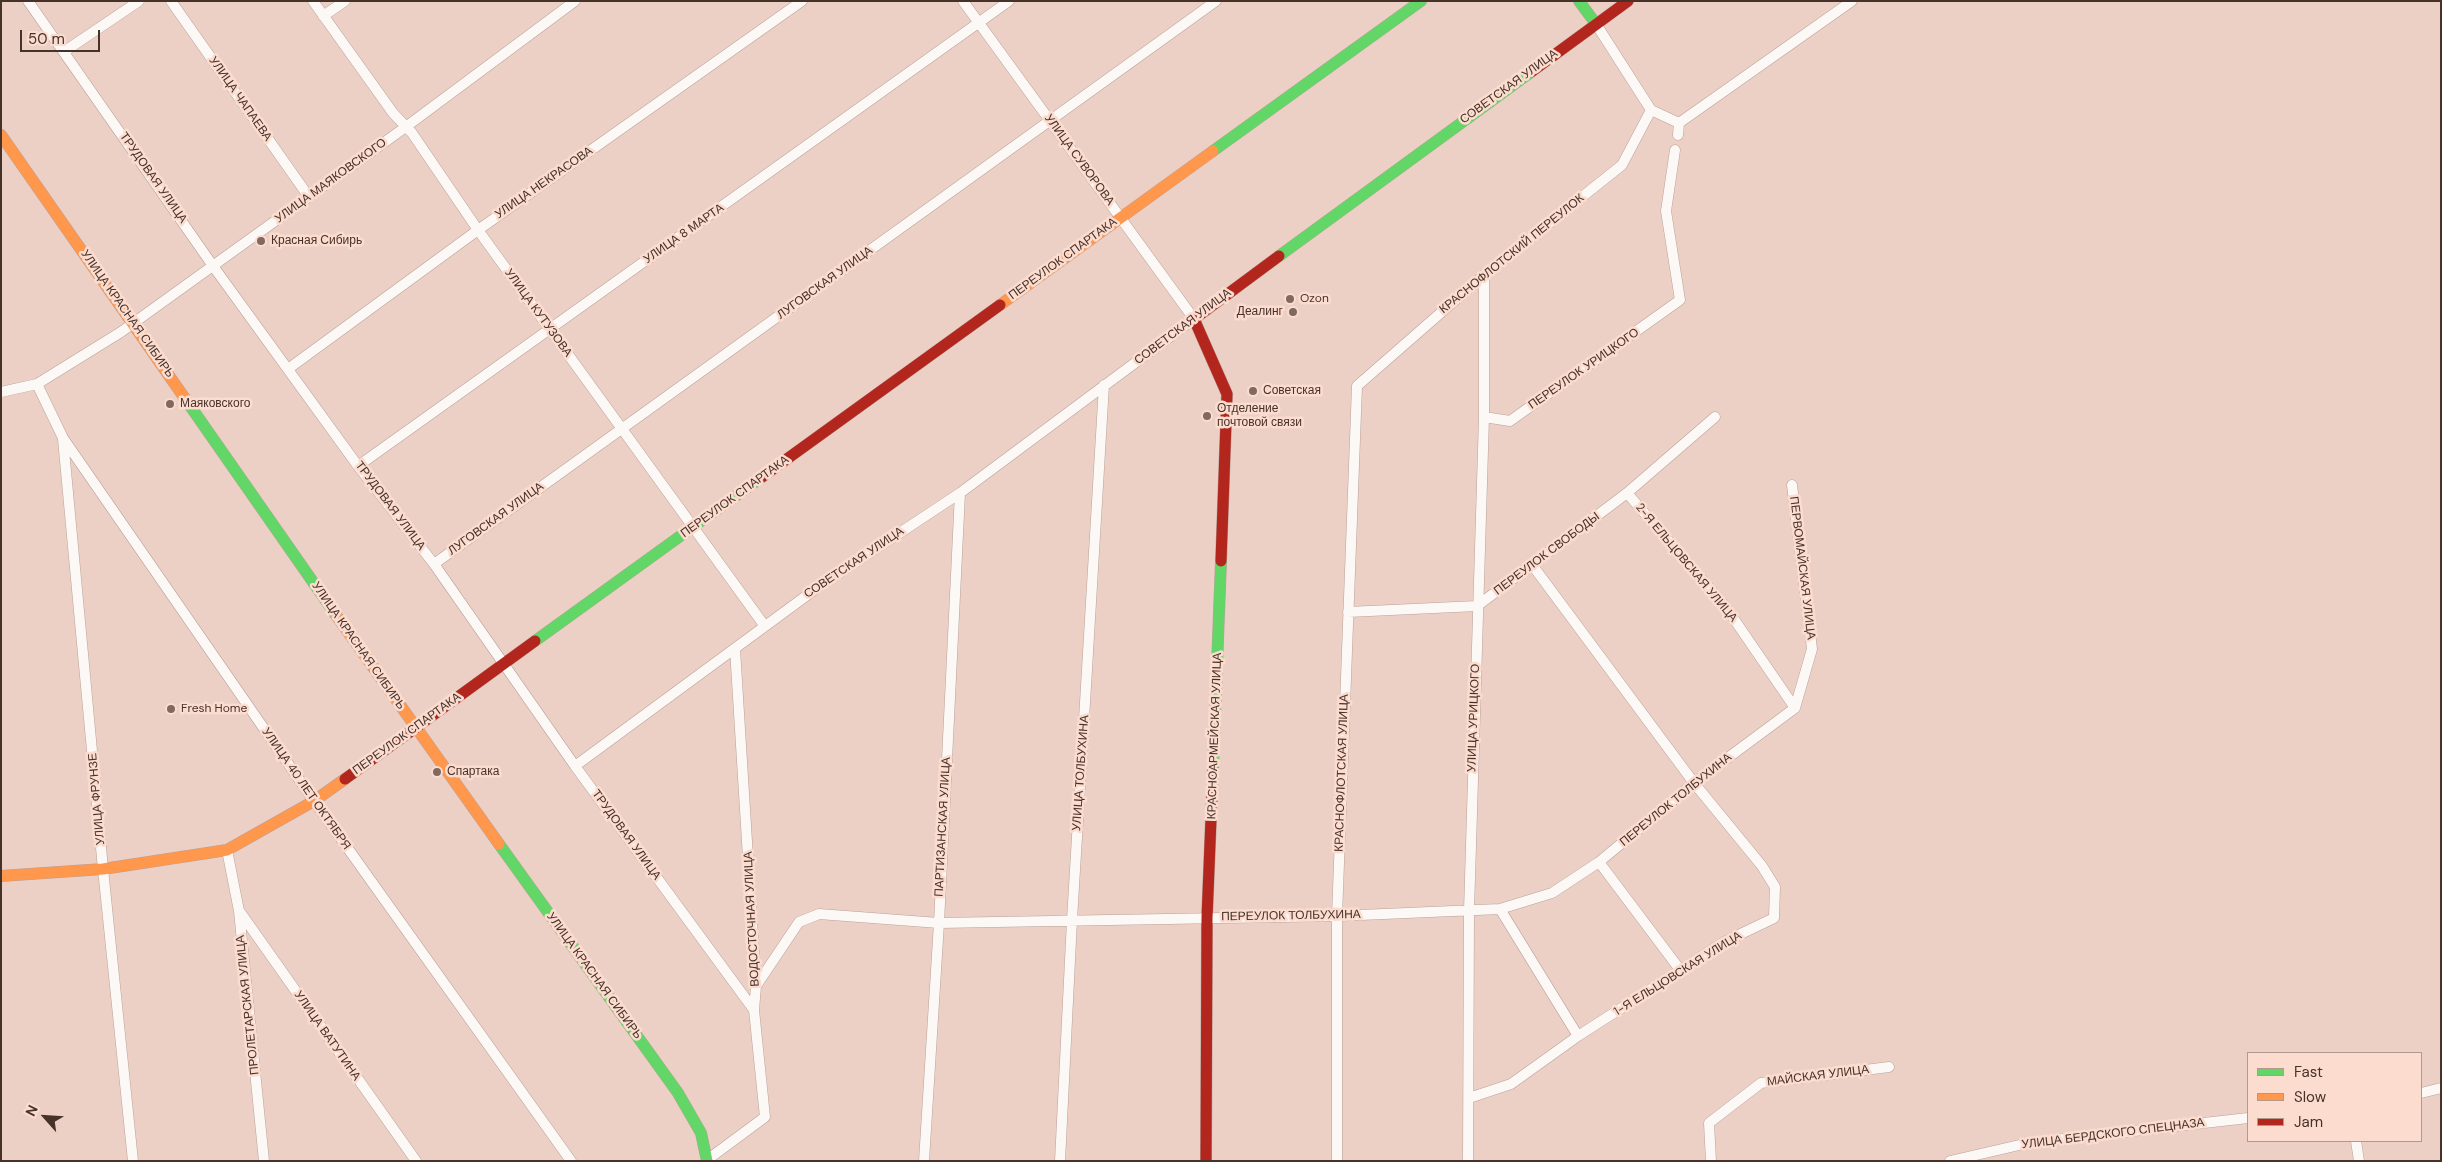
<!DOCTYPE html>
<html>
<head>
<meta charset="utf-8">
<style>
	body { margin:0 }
	#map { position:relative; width:2442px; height:1162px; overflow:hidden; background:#edd0c5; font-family:"DM Sans",sans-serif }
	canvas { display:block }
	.frame { position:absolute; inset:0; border:2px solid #463229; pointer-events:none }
	.legend { position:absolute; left:2247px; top:1052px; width:175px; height:90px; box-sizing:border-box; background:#fcdccf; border:1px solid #b3988d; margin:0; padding:6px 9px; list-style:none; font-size:15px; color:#463229 }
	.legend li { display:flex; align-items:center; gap:10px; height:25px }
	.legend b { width:25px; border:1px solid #b3988d }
	.north { position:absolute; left:20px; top:1092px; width:50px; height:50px; -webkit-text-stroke:4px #fcdccf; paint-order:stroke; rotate:296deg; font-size:14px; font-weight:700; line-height:20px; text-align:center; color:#463229 }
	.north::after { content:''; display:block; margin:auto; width:18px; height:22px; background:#463229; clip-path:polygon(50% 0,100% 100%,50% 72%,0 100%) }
	.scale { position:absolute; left:20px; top:30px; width:80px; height:22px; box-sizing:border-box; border:2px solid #463229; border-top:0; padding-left:6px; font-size:15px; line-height:18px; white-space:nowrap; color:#463229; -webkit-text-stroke:4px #fcdccf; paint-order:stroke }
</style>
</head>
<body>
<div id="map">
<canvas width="2442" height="1162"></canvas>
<div class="frame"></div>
<ul class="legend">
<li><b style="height:6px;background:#63d668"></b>Fast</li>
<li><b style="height:6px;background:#ff974d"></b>Slow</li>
<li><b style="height:6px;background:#b3261e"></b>Jam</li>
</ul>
<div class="north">N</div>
<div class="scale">50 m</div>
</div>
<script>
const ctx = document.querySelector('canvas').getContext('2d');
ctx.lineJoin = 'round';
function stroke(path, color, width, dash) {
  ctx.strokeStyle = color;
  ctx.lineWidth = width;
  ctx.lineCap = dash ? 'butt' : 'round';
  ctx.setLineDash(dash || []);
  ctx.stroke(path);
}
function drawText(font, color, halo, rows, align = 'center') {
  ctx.font = font + ' "DM Sans",sans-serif';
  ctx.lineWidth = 5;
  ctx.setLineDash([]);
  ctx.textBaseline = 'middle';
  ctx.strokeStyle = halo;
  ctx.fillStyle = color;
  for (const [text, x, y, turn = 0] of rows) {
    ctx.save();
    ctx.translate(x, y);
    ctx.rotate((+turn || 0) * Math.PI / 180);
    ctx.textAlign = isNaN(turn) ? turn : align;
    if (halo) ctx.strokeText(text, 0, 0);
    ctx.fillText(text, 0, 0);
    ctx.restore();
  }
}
const street = new Path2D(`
	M28 1 213 266 358 466 434 564 575 766 754 1010
	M171 1 309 197
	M313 1 393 113 412 133 478 230 764 625
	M323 16 345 1
	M1596 24 1651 110 1679 123 1678 135
	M65 51 139 1
	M1679 123 1852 1
	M288 369 478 230 802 1
	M37 384 63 438 314 801 571 1161
	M1 392 37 384 121 332 407 126 575 1
	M1484 417 1510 421 1680 300 1666 211 1675 150
	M63 439 103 869 133 1161
	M358 466 1009 1
	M1792 485 1812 649 1795 708
	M1627 493 1725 606 1795 708
	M434 564 1216 1
	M1348 612 1477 606 1627 493 1715 417
	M575 766 821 585 960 493 1194 319 963 1
	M227 850 239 911 264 1161
	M1599 862 1681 971
	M1500 909 1578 1036
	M240 912 416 1161
	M756 986 799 922 819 914 939 923 1337 916 1500 909 1552 893 1599 862 1694 783 1795 708
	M2421 1093 2441 1088
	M1469 1098 1511 1084 1578 1036 1724 942 1774 918 1775 887 1762 866 1694 783 1533 566
	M2356 1141 2359 1161
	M707 1160 765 1117 754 1010 756 986 735 649
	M924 1161 939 923 960 493
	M1060 1161 1072 920 1104 385
	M1337 1161V916L1357 386 1484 275 1622 165 1651 110
	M1468 1161 1469 911 1484 417V275
	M1711 1161 1709 1123 1761 1083 1889 1067
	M1950 1161 2028 1143 2248 1118`);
const fast = new Path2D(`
	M1579 1 1596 24
	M1213 151 1421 1
	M1279 256 1531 72
	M186 400 336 615
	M535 641 762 477
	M1213 769 1221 561
	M499 844 678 1093 701 1133 707 1161`);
const slow = new Path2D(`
	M1 135 186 400
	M1000 305 1213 151
	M336 615 499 844
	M1 876 103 869 227 850 314 801 345 779`);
const jam = new Path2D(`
	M1531 72 1628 1
	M762 477 1000 305
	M1221 561 1227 394 1194 319 1279 256
	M345 779 535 641
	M1206 1161 1207 918 1213 769`);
const markers = [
	[261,241,5,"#806960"],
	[1290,299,5,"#806960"],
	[1293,312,5,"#806960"],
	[1253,391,5,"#806960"],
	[170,404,5,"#806960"],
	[1207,416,5,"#806960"],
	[171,709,5,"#806960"],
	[437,772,5,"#806960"]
];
const streetNames = [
	["СОВЕТСКАЯ УЛИЦА",1509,87,-36],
	["УЛИЦА ЧАПАЕВА",240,99,55],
	["УЛИЦА СУВОРОВА",1079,160,54],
	["ТРУДОВАЯ УЛИЦА",153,178,55],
	["УЛИЦА МАЯКОВСКОГО",331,181,-36],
	["УЛИЦА НЕКРАСОВА",544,183,-35],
	["УЛИЦА 8 МАРТА",684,234,-35],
	["КРАСНОФЛОТСКИЙ ПЕРЕУЛОК",1512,254,-39],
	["ПЕРЕУЛОК СПАРТАКА",1063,259,-36],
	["ЛУГОВСКАЯ УЛИЦА",825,283,-36],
	["УЛИЦА КУТУЗОВА",538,313,54],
	["УЛИЦА КРАСНАЯ СИБИРЬ",127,314,55],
	["СОВЕТСКАЯ УЛИЦА",1183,327,-37],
	["ПЕРЕУЛОК УРИЦКОГО",1584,369,-35],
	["ПЕРЕУЛОК СПАРТАКА",735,497,-36],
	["ТРУДОВАЯ УЛИЦА",390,506,53],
	["ЛУГОВСКАЯ УЛИЦА",496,519,-36],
	["ПЕРЕУЛОК СВОБОДЫ",1547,554,-37],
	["СОВЕТСКАЯ УЛИЦА",854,563,-34],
	["2-Я ЕЛЬЦОВСКАЯ УЛИЦА",1686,563,50],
	["ПЕРВОМАЙСКАЯ УЛИЦА",1802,568,83],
	["УЛИЦА КРАСНАЯ СИБИРЬ",358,646,55],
	["УЛИЦА УРИЦКОГО",1474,718,-88],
	["ПЕРЕУЛОК СПАРТАКА",407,734,-36],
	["КРАСНОАРМЕЙСКАЯ УЛИЦА",1215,736,-88],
	["УЛИЦА ТОЛБУХИНА",1081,773,-86],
	["КРАСНОФЛОТСКАЯ УЛИЦА",1342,773,-88],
	["УЛИЦА 40 ЛЕТ ОКТЯБРЯ",306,789,55],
	["УЛИЦА ФРУНЗЕ",97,799,-95],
	["ПЕРЕУЛОК ТОЛБУХИНА",1676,800,-39],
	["ПАРТИЗАНСКАЯ УЛИЦА",943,827,-87],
	["ТРУДОВАЯ УЛИЦА",626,835,54],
	["ПЕРЕУЛОК ТОЛБУХИНА",1291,916,-1],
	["ВОДОСТОЧНАЯ УЛИЦА",752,919,-93],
	["1-Я ЕЛЬЦОВСКАЯ УЛИЦА",1678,974,-32],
	["УЛИЦА КРАСНАЯ СИБИРЬ",594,976,54],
	["ПРОЛЕТАРСКАЯ УЛИЦА",248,1005,-96],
	["УЛИЦА ВАТУТИНА",327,1036,55],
	["МАЙСКАЯ УЛИЦА",1818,1076,-7],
	["УЛИЦА БЕРДСКОГО СПЕЦНАЗА",2113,1134,-7]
];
const poiNames = [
	["Красная Сибирь",271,241],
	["Ozon",1300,299],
	["Деалинг",1283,312,"right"],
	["Советская",1263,391],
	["Маяковского",180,404],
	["Отделение",1217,409],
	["почтовой связи",1217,423],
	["Fresh Home",181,709],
	["Спартака",447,772]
];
stroke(street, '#b8a199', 11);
stroke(fast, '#b8a199', 12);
stroke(slow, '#b8a199', 12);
stroke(jam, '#b8a199', 12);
stroke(street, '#fcf8f6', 10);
stroke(fast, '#63d668', 11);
stroke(slow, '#ff974d', 11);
stroke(jam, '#b3261e', 11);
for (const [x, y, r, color] of markers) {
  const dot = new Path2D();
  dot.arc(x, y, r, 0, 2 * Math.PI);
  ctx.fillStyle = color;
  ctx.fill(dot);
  stroke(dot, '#fcdccf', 2);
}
drawText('12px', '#463229', '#fcdccf', streetNames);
drawText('12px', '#463229', '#fcdccf', poiNames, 'left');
</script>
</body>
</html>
